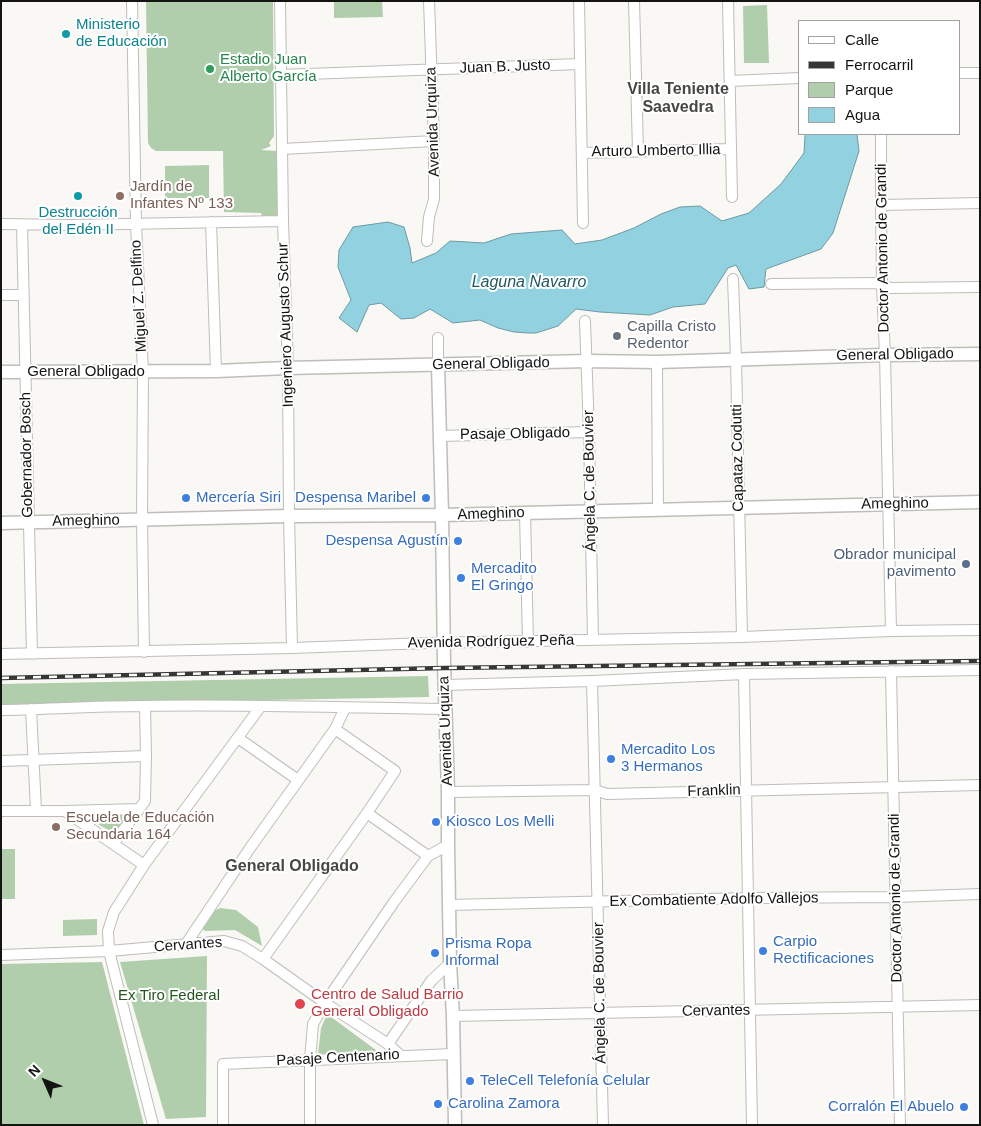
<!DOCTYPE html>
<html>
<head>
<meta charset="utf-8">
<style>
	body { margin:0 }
	#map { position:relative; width:981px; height:1126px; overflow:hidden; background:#f9f8f4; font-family:Helvetica,sans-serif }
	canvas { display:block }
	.frame { position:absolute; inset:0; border:2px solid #141413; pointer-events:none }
	.legend { position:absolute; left:798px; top:20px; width:162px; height:115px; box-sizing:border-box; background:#fff; border:1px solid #a1a1a1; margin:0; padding:6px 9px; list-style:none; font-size:15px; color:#141413 }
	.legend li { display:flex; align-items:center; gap:10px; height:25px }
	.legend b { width:25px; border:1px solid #a1a1a1 }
	.north { position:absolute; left:20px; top:1056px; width:50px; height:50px; -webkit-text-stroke:4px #fff; paint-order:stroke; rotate:314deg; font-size:14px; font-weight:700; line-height:20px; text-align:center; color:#141413 }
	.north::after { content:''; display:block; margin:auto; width:18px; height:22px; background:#141413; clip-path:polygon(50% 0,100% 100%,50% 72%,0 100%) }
</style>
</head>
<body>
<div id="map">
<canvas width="981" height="1126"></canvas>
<div class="frame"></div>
<ul class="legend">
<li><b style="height:6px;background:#fff"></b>Calle</li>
<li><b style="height:6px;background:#363635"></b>Ferrocarril</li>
<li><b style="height:14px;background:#b0ceac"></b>Parque</li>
<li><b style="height:14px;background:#92d2e0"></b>Agua</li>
</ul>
<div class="north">N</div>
</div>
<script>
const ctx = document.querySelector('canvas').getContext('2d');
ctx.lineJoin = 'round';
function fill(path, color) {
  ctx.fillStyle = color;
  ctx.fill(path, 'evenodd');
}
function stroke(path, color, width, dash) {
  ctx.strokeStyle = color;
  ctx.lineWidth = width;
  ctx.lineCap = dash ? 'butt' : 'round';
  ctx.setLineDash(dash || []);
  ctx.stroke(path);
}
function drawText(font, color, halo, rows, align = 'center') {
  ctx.font = font + ' Helvetica,sans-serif';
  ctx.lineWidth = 4;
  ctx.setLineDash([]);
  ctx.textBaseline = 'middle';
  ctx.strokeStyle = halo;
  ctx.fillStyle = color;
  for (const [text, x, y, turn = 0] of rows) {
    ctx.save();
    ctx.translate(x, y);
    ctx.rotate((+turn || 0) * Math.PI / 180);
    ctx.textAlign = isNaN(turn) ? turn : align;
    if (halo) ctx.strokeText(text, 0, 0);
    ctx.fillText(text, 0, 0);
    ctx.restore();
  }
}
const green = new Path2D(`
	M146 1H273L274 136 269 143 271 146 261 150 277 151 278 217 262 216 261 213 224 212 223 151H156L151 148 148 143Z
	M334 1H382L383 17 334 18Z
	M767 5 769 63H744L743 6Z
	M209 165V198H165V166Z
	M428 676 429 697 1 705V684Z
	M131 812 115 834 81 814Z
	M1 849H15V899H1Z
	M220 908 236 910 258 927 262 946 235 930 205 931 202 928 212 912Z
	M97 919V935L63 936V920Z
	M207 956 206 1117 166 1119 120 962Z
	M102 962 144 1125H1V964Z
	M327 1014 380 1053 318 1054 321 1028Z`);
const water = new Path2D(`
	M807 134H857L859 151 833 233 821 249 766 269 764 287 749 289 736 265 728 268 705 304 673 307 650 315 600 312 576 309 558 326 536 333H528L514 332 498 328 480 320 453 323 430 309 414 318 401 319 381 303 369 305 357 332 339 318 351 300 338 267 339 250 353 227 388 222 404 227 410 248 412 263 436 253 450 241 484 243 511 234 562 230 575 244 602 240 634 228 661 214 680 207 700 206 722 221 749 213 781 184 804 153 805 136Z`);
const minor = new Path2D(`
	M132 1 136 224 143 372 142 520 144 652
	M280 1 283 221 288 368 289 516 292 648
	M579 1 583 223
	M634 1 638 151
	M728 1 732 197
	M960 73H980
	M280 75 580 64
	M730 81 800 78
	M881 134V205L882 285 885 355 891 631
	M282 149 434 141
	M582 153 731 149
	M881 205 980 203
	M211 222 216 371
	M1 224 72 225 283 221
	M22 225 32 654
	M427 241 429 217 434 199V141L429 1
	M733 279 736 359 742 637
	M771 284 875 283 891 288 980 287
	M1 295H23
	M585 321 589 432 593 640
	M438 338V365
	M657 362 658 510
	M440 436 589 432
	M525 513 528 642
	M1 654 292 648 427 643 742 637 891 631 980 630
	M891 671 900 1125
	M744 674 752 1125
	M592 681 603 1125
	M445 685 592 681 744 674 980 670
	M31 709 36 810
	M1 710C49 709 97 706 146 706 246 704 346 708 446 709
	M238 738 298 780
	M1 761 146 756
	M448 792 595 790 607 794 980 785
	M1 811H65L139 809
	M65 811 144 865
	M367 813 428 856
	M113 844 145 801 146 756 145 706
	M449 905 748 898 896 897 980 894
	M186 944 250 848 335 729 345 708
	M1 955 109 951 224 941 242 946 263 959 325 1003 388 1044 401 1056
	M263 959 367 813 395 771 335 729
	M453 1016 980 1005
	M388 1044 431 981 450 963
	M153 1125 109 951 108 931 114 912 144 865 261 706
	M223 1125V1064L453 1054
	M310 1125V1060L313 1024 325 1003 394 902 428 856 448 845`);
const tertiary = new Path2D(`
	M438 365 442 515 444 663 448 792V845L450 963 453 1016 455 1125
	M1 372 216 371 288 368 588 361 657 362 885 355 980 354
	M1 523 289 516 442 515 980 502`);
const rail = new Path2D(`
	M1 678 445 668 980 661`);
const markers = [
	[66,34,5,"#0f9aa8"],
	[210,69,5,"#2e9e5b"],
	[78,196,5,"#0f9aa8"],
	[120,196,5,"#8d6e63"],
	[617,336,5,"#6b7280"],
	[186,498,5,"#3f7fe0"],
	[426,498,5,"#3f7fe0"],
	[458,541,5,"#3f7fe0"],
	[966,564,5,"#5c6f8a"],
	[461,578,5,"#3f7fe0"],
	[611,759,5,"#3f7fe0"],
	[436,822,5,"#3f7fe0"],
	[56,827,5,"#8d6e63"],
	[763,951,5,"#3f7fe0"],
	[435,953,5,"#3f7fe0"],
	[300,1004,6,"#e0444e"],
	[470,1081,5,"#3f7fe0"],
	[438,1104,5,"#3f7fe0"],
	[964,1107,5,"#3f7fe0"]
];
const cultureNames = [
	["Ministerio",76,25],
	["de Educación",76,42],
	["Destrucción",78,213,"center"],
	["del Edén II",78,230,"center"]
];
const leisureNames = [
	["Estadio Juan",220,60],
	["Alberto García",220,77]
];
const streetNames = [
	["Juan B. Justo",505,67,-2],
	["Avenida Urquiza",433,122,-92],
	["Arturo Umberto Illia",656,151,-1],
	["Doctor Antonio de Grandi",883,248,-91],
	["Miguel Z. Delfino",139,296,-93],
	["Ingeniero Augusto Schur",286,325,-92],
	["General Obligado",895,355,-1],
	["General Obligado",491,364,-1],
	["General Obligado",86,372],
	["Pasaje Obligado",515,434,-1],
	["Gobernador Bosch",27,455,-91],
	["Capataz Codutti",738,458,-91],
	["Ángela C. de Bouvier",590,481,-91],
	["Ameghino",895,504,-1],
	["Ameghino",491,514,-2],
	["Ameghino",86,521,-1],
	["Avenida Rodríguez Peña",491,642,-1],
	["Avenida Urquiza",446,731,-92],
	["Franklin",714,791,-2],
	["Doctor Antonio de Grandi",896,898,-91],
	["Ex Combatiente Adolfo Vallejos",714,900,-1],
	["Cervantes",188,945,-4],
	["Ángela C. de Bouvier",600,993,-91],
	["Cervantes",716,1011,-1],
	["Pasaje Centenario",338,1058,-3]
];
const educationNames = [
	["Jardín de",130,187],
	["Infantes Nº 133",130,204],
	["Escuela de Educación",66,818],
	["Secundaria 164",66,835]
];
const worshipNames = [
	["Capilla Cristo",627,327],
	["Redentor",627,344]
];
const shopNames = [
	["Mercería Siri",196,498],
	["Despensa Maribel",416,498,"right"],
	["Despensa Agustín",448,541,"right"],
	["Mercadito",471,569],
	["El Gringo",471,586],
	["Mercadito Los",621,750],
	["3 Hermanos",621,767],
	["Kiosco Los Melli",446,822],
	["Carpio",773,942],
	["Rectificaciones",773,959],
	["Prisma Ropa",445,944],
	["Informal",445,961],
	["TeleCell Telefonía Celular",480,1081],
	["Carolina Zamora",448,1104],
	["Corralón El Abuelo",954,1107,"right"]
];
const serviceNames = [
	["Obrador municipal",956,555],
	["pavimento",956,572]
];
const healthNames = [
	["Centro de Salud Barrio",311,995],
	["General Obligado",311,1012]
];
const parkNames = [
	["Ex Tiro Federal",169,996]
];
const neighbourhoodNames = [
	["Villa Teniente",678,90],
	["Saavedra",678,108],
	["General Obligado",292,867]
];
const waterNames = [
	["Laguna Navarro",529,283]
];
fill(green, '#b0ceac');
fill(water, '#92d2e0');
stroke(water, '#6c99a2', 1);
stroke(minor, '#bebdb9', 12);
stroke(tertiary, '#bebdb9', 15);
stroke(minor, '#fff', 10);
stroke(tertiary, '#fff', 12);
stroke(rail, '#363635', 4.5);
stroke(rail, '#fff', 2.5, [8]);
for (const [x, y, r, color] of markers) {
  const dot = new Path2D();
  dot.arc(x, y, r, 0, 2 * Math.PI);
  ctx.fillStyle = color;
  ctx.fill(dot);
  stroke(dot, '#fff', 2);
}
drawText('15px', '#0d838f', '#fff', cultureNames, 'left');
drawText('15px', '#27864d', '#fff', leisureNames, 'left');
drawText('15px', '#141413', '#fff', streetNames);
drawText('15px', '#785e54', '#fff', educationNames, 'left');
drawText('15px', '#5b616d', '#fff', worshipNames, 'left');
drawText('15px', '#366cbe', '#fff', shopNames, 'left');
drawText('15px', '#4e5e75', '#fff', serviceNames, 'right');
drawText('15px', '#be3a42', '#fff', healthNames, 'left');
drawText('15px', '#255520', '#fff', parkNames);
drawText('bold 16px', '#474643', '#fff', neighbourhoodNames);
drawText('italic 16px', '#235963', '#fff', waterNames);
</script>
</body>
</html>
